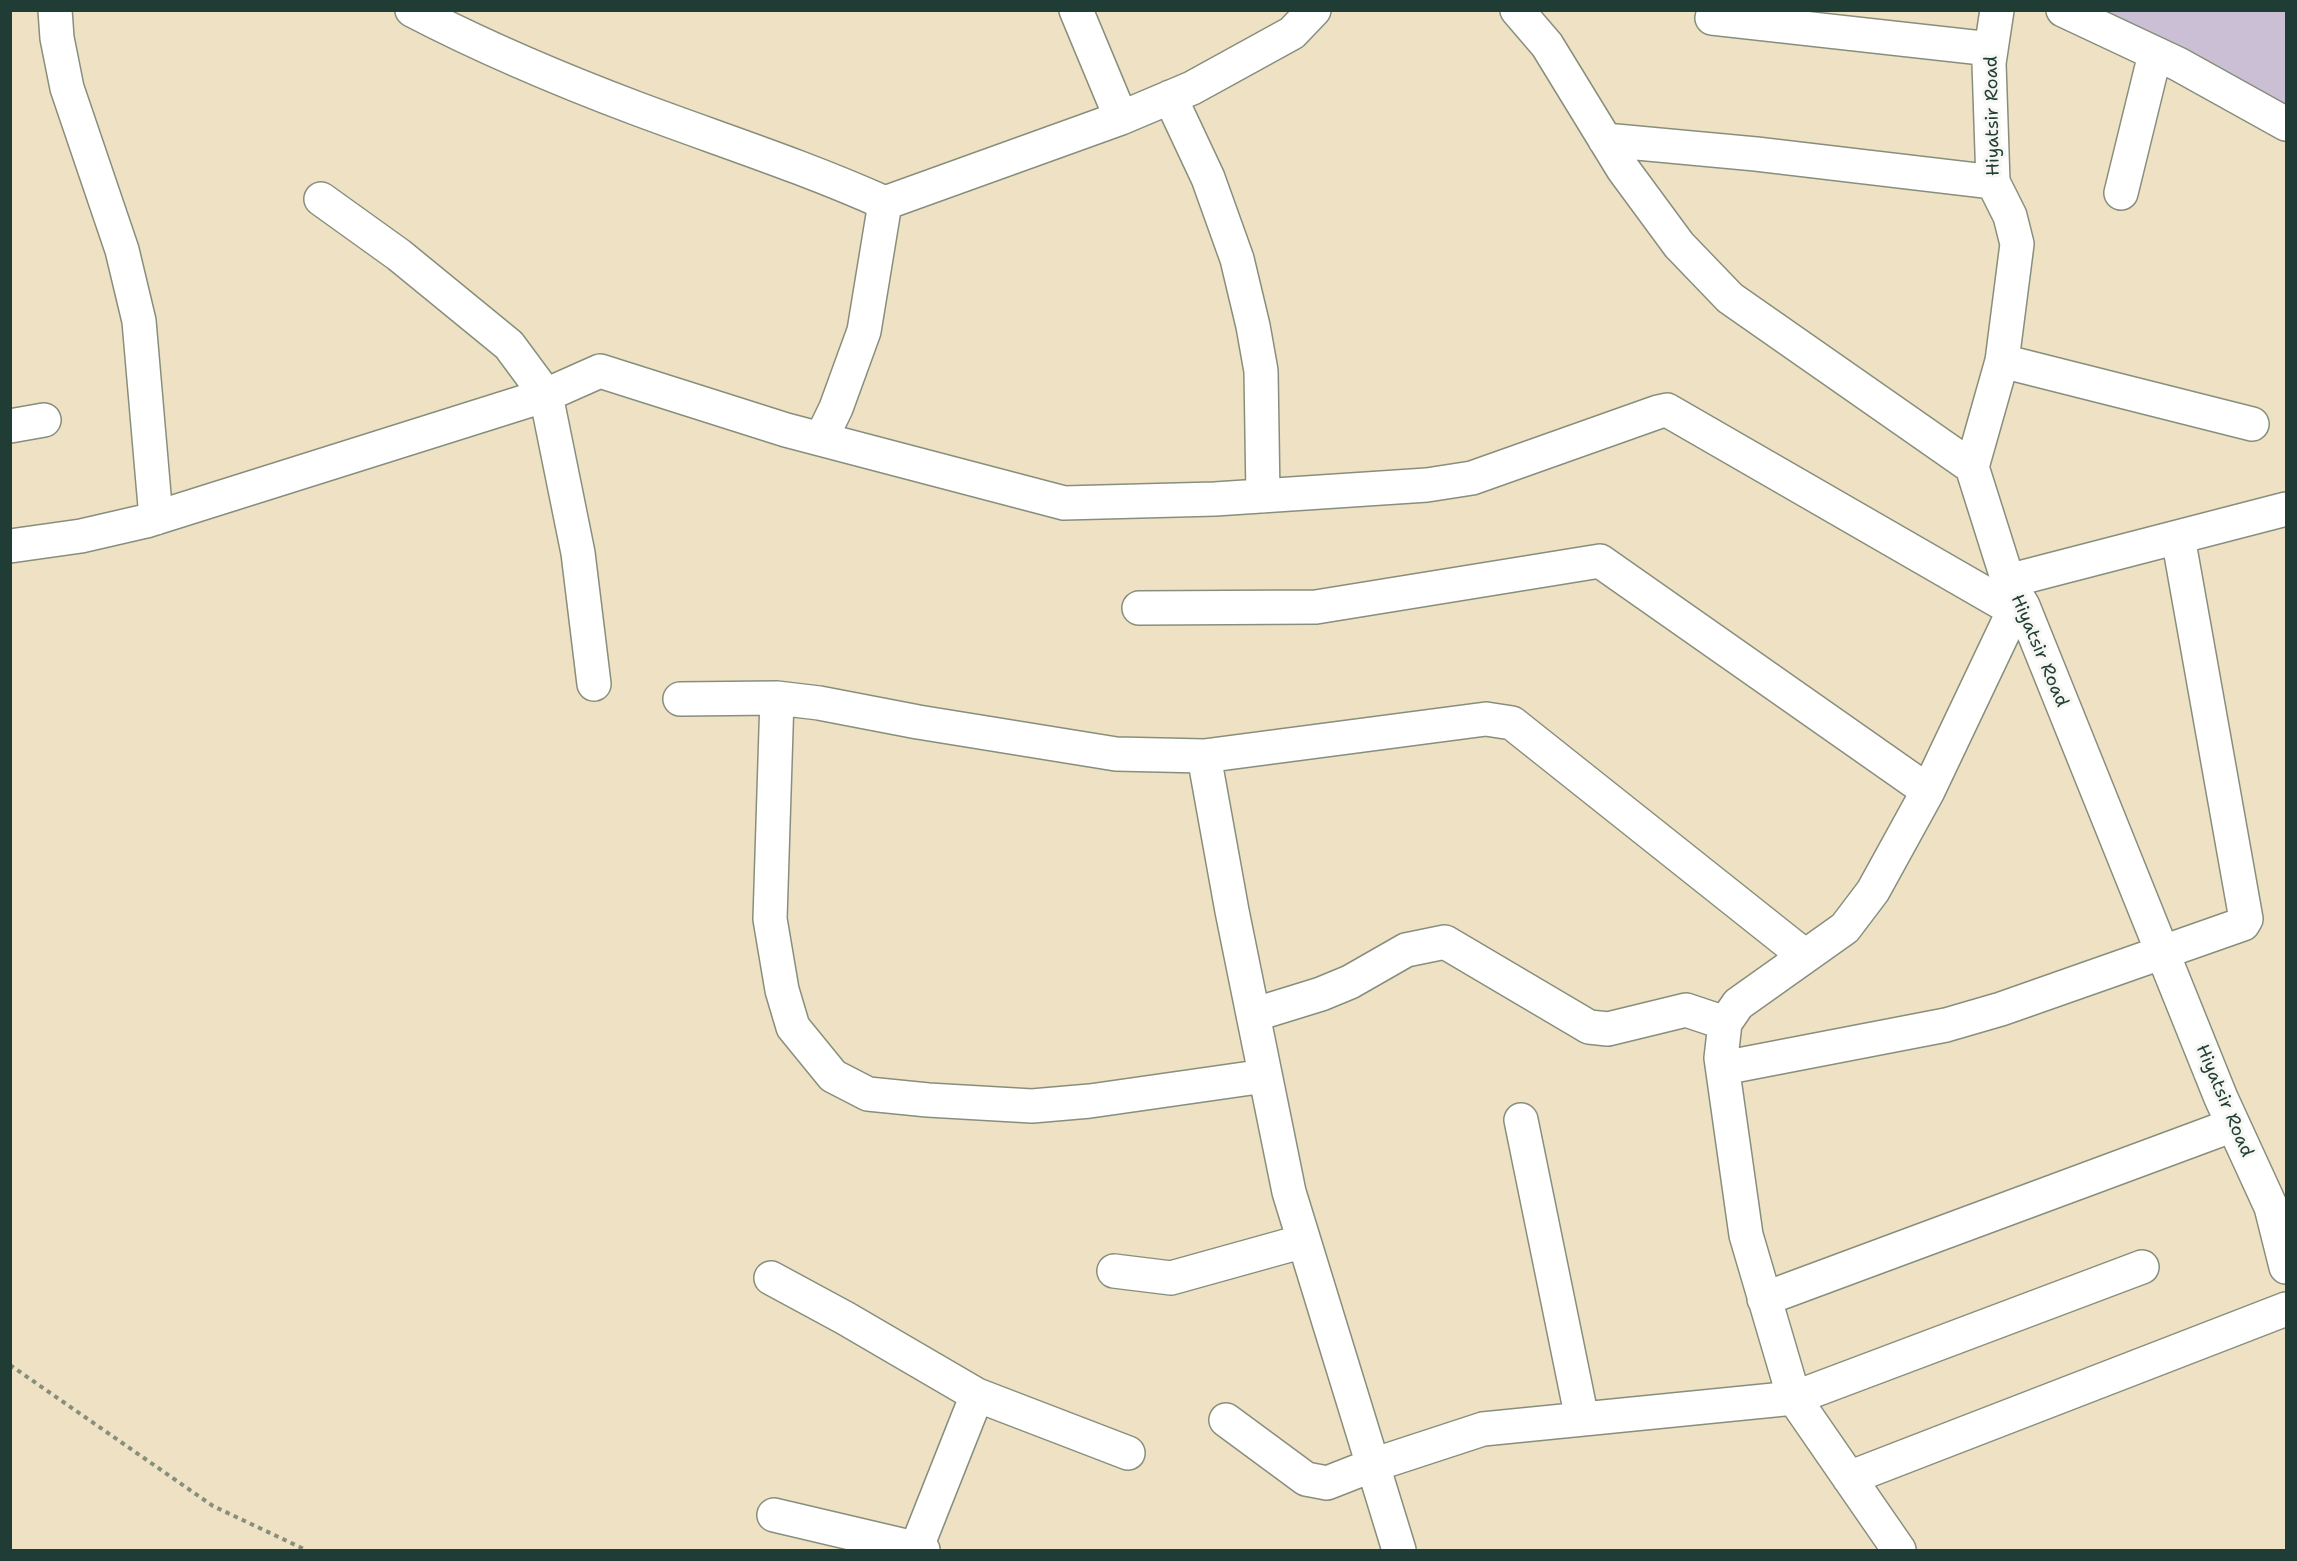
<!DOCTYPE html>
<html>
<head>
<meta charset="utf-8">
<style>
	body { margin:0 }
	#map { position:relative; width:2297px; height:1561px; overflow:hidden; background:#efe1c4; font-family:"Shantell Sans",sans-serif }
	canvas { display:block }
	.frame { position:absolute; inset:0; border:12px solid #1f3d34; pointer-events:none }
</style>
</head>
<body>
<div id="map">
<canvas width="2297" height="1561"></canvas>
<div class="frame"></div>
</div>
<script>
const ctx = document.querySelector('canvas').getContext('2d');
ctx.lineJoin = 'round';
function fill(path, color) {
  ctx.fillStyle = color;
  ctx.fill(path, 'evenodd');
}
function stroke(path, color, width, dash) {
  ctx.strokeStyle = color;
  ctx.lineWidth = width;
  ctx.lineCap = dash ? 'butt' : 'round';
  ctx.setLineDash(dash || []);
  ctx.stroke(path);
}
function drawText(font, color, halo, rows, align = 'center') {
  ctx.font = font + ' "Shantell Sans",sans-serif';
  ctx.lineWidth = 6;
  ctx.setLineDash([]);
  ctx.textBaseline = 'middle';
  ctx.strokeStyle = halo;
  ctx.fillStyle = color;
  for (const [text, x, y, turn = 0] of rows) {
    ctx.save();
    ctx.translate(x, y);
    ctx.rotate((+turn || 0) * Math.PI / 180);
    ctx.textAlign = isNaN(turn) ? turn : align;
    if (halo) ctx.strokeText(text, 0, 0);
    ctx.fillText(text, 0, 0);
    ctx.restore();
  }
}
const industrial = new Path2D(`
	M2054 11H2286V131Z`);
const path = new Path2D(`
	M10 1365 213 1506 306 1550`);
const minor = new Path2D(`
	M55 10 57 38 67 88 122 250 139 321 156 518
	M412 10C485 48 561 80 638 109 721 140 805 167 885 203L1121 118 1192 88 1292 33 1314 10
	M1076 10 1121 118
	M1517 10 1547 45 1623 169 1679 245 1730 298 1972 467
	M1997 10 1989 63 1993 182 2010 216 2017 244 2002 361 1972 467 2008 581 2023 606 2221 1098 2271 1207 2286 1267
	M2063 10 2178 64 2286 124
	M1712 18 1991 49
	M1170 97 1208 178 1237 259 1253 326 1261 371 1263 496
	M1605 140 1756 154 1993 182
	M2121 193 2155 54
	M321 199 399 255 509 345 546 395 578 553 594 684
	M2002 361 2252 424
	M10 426 44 420
	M821 439 836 408 864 331 885 203
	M10 546 81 536 146 521 546 395 600 371 786 430 1064 503 1215 499 1427 485 1472 478 1658 412 1667 410 2014 610
	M2008 581 2286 509
	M1139 608 1316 607 1600 561 1928 791
	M777 698 770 919 782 990 793 1027 833 1076 868 1094 928 1100 1032 1106 1090 1101 1265 1076
	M680 699 777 698 819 703 918 722 1116 754 1204 756 1486 719 1512 723 1805 956
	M1204 756 1232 911 1289 1192 1399 1550
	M1253 1015 1321 994 1350 982 1406 950 1445 942 1589 1027 1608 1029 1686 1010 1725 1023
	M1723 1068 1946 1025 2001 1009 2243 924 2246 919 2178 537
	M1521 1120 1582 1419
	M1114 1271 1171 1278 1304 1241
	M771 1278 845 1318 977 1395 1128 1453
	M1764 1299 2233 1125
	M1226 1420 1306 1479 1327 1483 1373 1465 1483 1429 1794 1398 2142 1267
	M1849 1478 2286 1309
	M774 1515 923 1550
	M916 1549 977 1395
	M1899 1550 1794 1398 1746 1235 1721 1058 1725 1023 1738 1004 1845 928 1873 891 1928 791 2014 610 2023 606`);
const streetNames = [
	["Hiyatsir Road",1993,116,-91],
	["Hiyatsir Road",2039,651,67],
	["Hiyatsir Road",2224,1101,67]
];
fill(industrial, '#cbbfd5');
stroke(minor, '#878f7c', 36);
stroke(path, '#878f7c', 4, [4.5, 4.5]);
stroke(minor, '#fff', 33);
drawText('18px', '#1f3d34', '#f6f6f2', streetNames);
</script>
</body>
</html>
